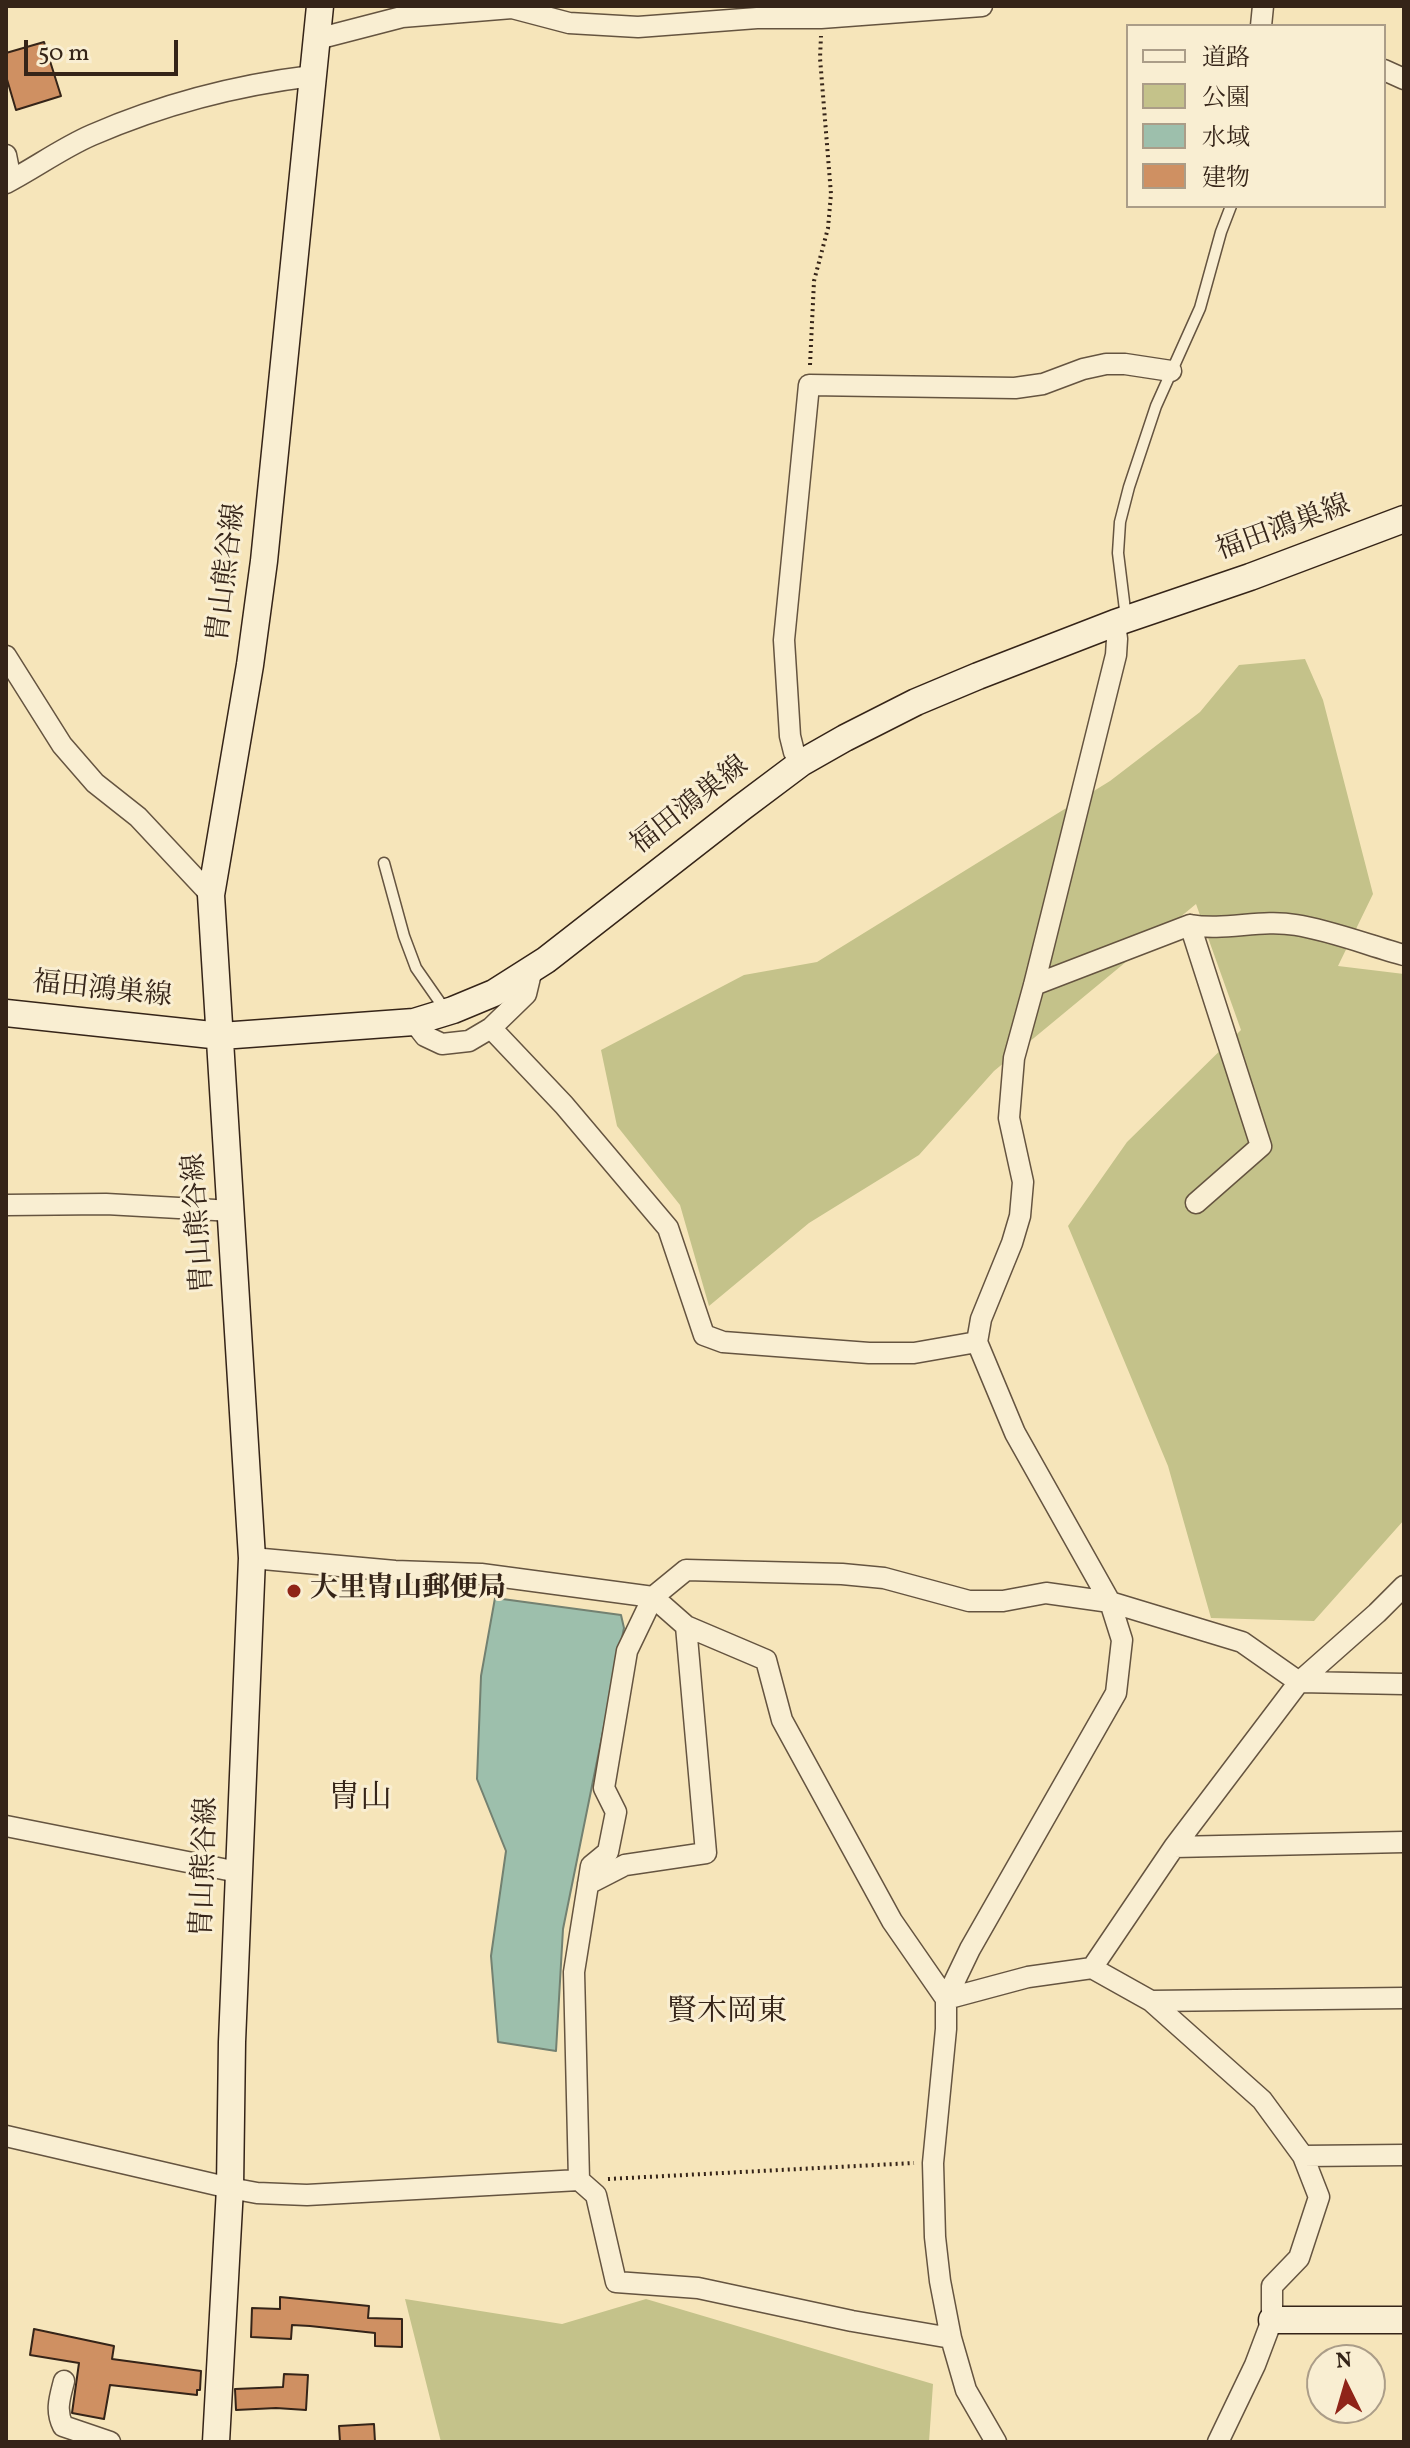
<!DOCTYPE html>
<html>
<head>
<meta charset="utf-8">
<style>
	body { margin:0 }
	#map { position:relative; width:1410px; height:2448px; overflow:hidden; background:#f6e5ba; font-family:Vollkorn,"Noto Serif JP",serif }
	canvas { display:block }
	.frame { position:absolute; inset:0; border:8px solid #352418; pointer-events:none }
	.legend { position:absolute; left:1126px; top:24px; width:260px; height:184px; box-sizing:border-box; background:#f9eed2; border:2px solid #ab9d88; margin:0; padding:10px 14px; list-style:none; font-size:24px; color:#352418 }
	.legend li { display:flex; align-items:center; gap:16px; height:40px }
	.legend b { width:40px; border:2px solid #ab9d88 }
	.north { position:absolute; left:1306px; top:2344px; width:80px; height:80px; box-sizing:border-box; background:#f9eed2; border:2px solid #ab9d88; border-radius:50%; rotate:355deg; font-size:22px; font-weight:700; line-height:32px; text-align:center; color:#352418 }
	.north::after { content:''; display:block; margin:auto; width:28px; height:36px; background:#8f2418; clip-path:polygon(50% 0,100% 100%,50% 72%,0 100%) }
	.scale { position:absolute; left:24px; top:40px; width:154px; height:36px; box-sizing:border-box; border:4px solid #352418; border-top:0; padding-left:10px; font-size:24px; line-height:28px; white-space:nowrap; color:#352418; -webkit-text-stroke:6px #f9eed2; paint-order:stroke }
</style>
</head>
<body>
<div id="map">
<canvas width="1410" height="2448"></canvas>
<div class="frame"></div>
<ul class="legend">
<li><b style="height:10px;background:#f9eed2"></b>道路</li>
<li><b style="height:22px;background:#c4c28a"></b>公園</li>
<li><b style="height:22px;background:#9dbfac"></b>水域</li>
<li><b style="height:22px;background:#cf9062"></b>建物</li>
</ul>
<div class="north">N</div>
<div class="scale">50 m</div>
</div>
<script>
const ctx = document.querySelector('canvas').getContext('2d');
ctx.lineJoin = 'round';
function fill(path, color) {
  ctx.fillStyle = color;
  ctx.fill(path, 'evenodd');
}
function stroke(path, color, width, dash) {
  ctx.strokeStyle = color;
  ctx.lineWidth = width;
  ctx.lineCap = dash ? 'butt' : 'round';
  ctx.setLineDash(dash || []);
  ctx.stroke(path);
}
function drawText(font, color, halo, rows, align = 'center') {
  ctx.font = font + ' Vollkorn,"Noto Serif JP",serif';
  ctx.lineWidth = 6;
  ctx.setLineDash([]);
  ctx.textBaseline = 'middle';
  ctx.strokeStyle = halo;
  ctx.fillStyle = color;
  for (const [text, x, y, turn = 0] of rows) {
    ctx.save();
    ctx.translate(x, y);
    ctx.rotate((+turn || 0) * Math.PI / 180);
    ctx.textAlign = isNaN(turn) ? turn : align;
    if (halo) ctx.strokeText(text, 0, 0);
    ctx.fillText(text, 0, 0);
    ctx.restore();
  }
}
const green = new Path2D(`
	M1305 659 1323 700 1373 894 1338 966 1404 974V1520L1314 1621 1211 1618 1168 1466 1068 1226 1127 1142 1241 1030 1196 904 994 1071 919 1155 809 1223 709 1306 680 1205 617 1126 601 1050 744 975 817 962 1110 781 1200 712 1239 665Z
	M405 2299 562 2324 646 2299 933 2384 929 2442H441Z`);
const water = new Path2D(`
	M495 1598 621 1615 624 1628 563 1929 556 2051 498 2042 491 1956 506 1851 477 1779 481 1676Z`);
const building = new Path2D(`
	M44 42 61 96 16 110 6 76V53Z
	M280 2297 369 2306 368 2318 402 2319V2347L375 2346V2333L310 2326 292 2325 291 2339 251 2337 252 2308 280 2309Z
	M34 2329 114 2346 112 2359 201 2371 200 2390H197V2395L110 2385 104 2419 72 2413 79 2363 30 2355Z
	M284 2374 308 2375 306 2410 276 2408 236 2410 235 2389 283 2387Z
	M374 2424 375 2442H340L339 2426Z`);
const path = new Path2D(`
	M810 365 814 281 828 228 831 194 820 58 821 36
	M608 2179 914 2163`);
const lane = new Path2D(`
	M1126 618 1118 553 1120 522 1129 487 1156 406 1200 308 1221 232 1231 206
	M384 863 404 936 416 968 446 1011`);
const street = new Path2D(`
	M1261 26 1263 6
	M317 39 402 17 512 8 569 23 638 27 757 18H821L982 6
	M1384 70 1404 79
	M6 155 11 180
	M6 183C35 168 62 148 92 135 161 105 237 85 312 76
	M6 656 62 745 95 783 138 817 211 895
	M801 763 794 752 790 736 784 640 809 385 1015 388 1043 384 1083 369 1106 364H1125L1171 371
	M1190 925 1261 1146 1196 1203
	M1034 985 1190 925C1225 931 1261 919 1296 925 1329 930 1371 946 1404 955
	M414 1022 425 1036 442 1044 469 1041 491 1028 526 994 532 969
	M491 1028 564 1105 668 1228 704 1335 723 1342 869 1353H914L977 1342
	M6 1205 106 1204 233 1211
	M252 1558 395 1571 481 1574 653 1597 686 1626 766 1660 782 1720 892 1921 946 1999
	M6 1826 238 1872
	M1174 1847 1404 1842
	M588 1884 625 1865 706 1853 686 1626
	M1092 1968 1174 1847 1299 1682 1377 1613 1404 1586
	M946 1999 1028 1977 1092 1968 1151 2001 1262 2100 1303 2156 1319 2197 1299 2258 1272 2286V2320L1255 2365 1218 2442
	M1151 2001 1404 1998
	M6 2136 230 2188 257 2193 307 2195 579 2180 596 2195 616 2282 698 2288 852 2321 951 2338
	M1303 2156 1404 2155
	M579 2180 574 1972 591 1866 608 1852 616 1812 604 1788 627 1651 653 1597 686 1570 842 1574 884 1578 969 1601H1003L1046 1593 1110 1602 1242 1642 1299 1682 1404 1684
	M64 2381C60 2397 55 2410 63 2426L110 2442
	M996 2442 966 2390 951 2338 940 2281 935 2237 933 2163 946 2029V1999L970 1949 1116 1693 1122 1640 1110 1602 1015 1433 977 1342 981 1319 1012 1243 1020 1216 1023 1182 1009 1118 1014 1058 1034 985 1116 655 1117 639 1115 623`);
const secondary = new Path2D(`
	M6 1013 221 1036 414 1022 453 1010 494 993 546 960 741 808 801 763 845 738 916 702 978 676 1115 623 1250 577 1404 519
	M1272 2320H1404
	M216 2442 230 2188 232 2042 252 1558 211 895 250 665 264 561 320 6`);
const markers = [
	[294,1591,8,"#8f2418"]
];
const streetNames = [
	["福田鴻巣線",1284,530,-20],
	["胄山熊谷線",229,573,-83],
	["福田鴻巣線",691,807,-38],
	["福田鴻巣線",102,992,6],
	["胄山熊谷線",201,1223,-94],
	["胄山熊谷線",207,1867,-88]
];
const poiNames = [
	["大里冑山郵便局",310,1591]
];
const neighbourhoodNames = [
	["賢木岡東",727,2014]
];
const quarterNames = [
	["冑山",360,1801]
];
fill(green, '#c4c28a');
fill(water, '#9dbfac');
stroke(water, '#738171', 2);
fill(building, '#cf9062');
stroke(building, '#352418', 2);
stroke(lane, '#655440', 13);
stroke(street, '#655440', 23);
stroke(secondary, '#352418', 29);
stroke(path, '#352418', 4, [2, 4]);
stroke(lane, '#f9eed2', 10);
stroke(street, '#f9eed2', 20);
stroke(secondary, '#f9eed2', 26);
for (const [x, y, r, color] of markers) {
  const dot = new Path2D();
  dot.arc(x, y, r, 0, 2 * Math.PI);
  ctx.fillStyle = color;
  ctx.fill(dot);
  stroke(dot, '#f9eed2', 3);
}
drawText('28px', '#352418', '#f9eed2', streetNames);
drawText('bold 28px', '#352418', '#f9eed2', poiNames, 'left');
drawText('30px', '#352418', '#f9eed2', neighbourhoodNames);
drawText('32px', '#352418', '#f9eed2', quarterNames);
</script>
</body>
</html>
